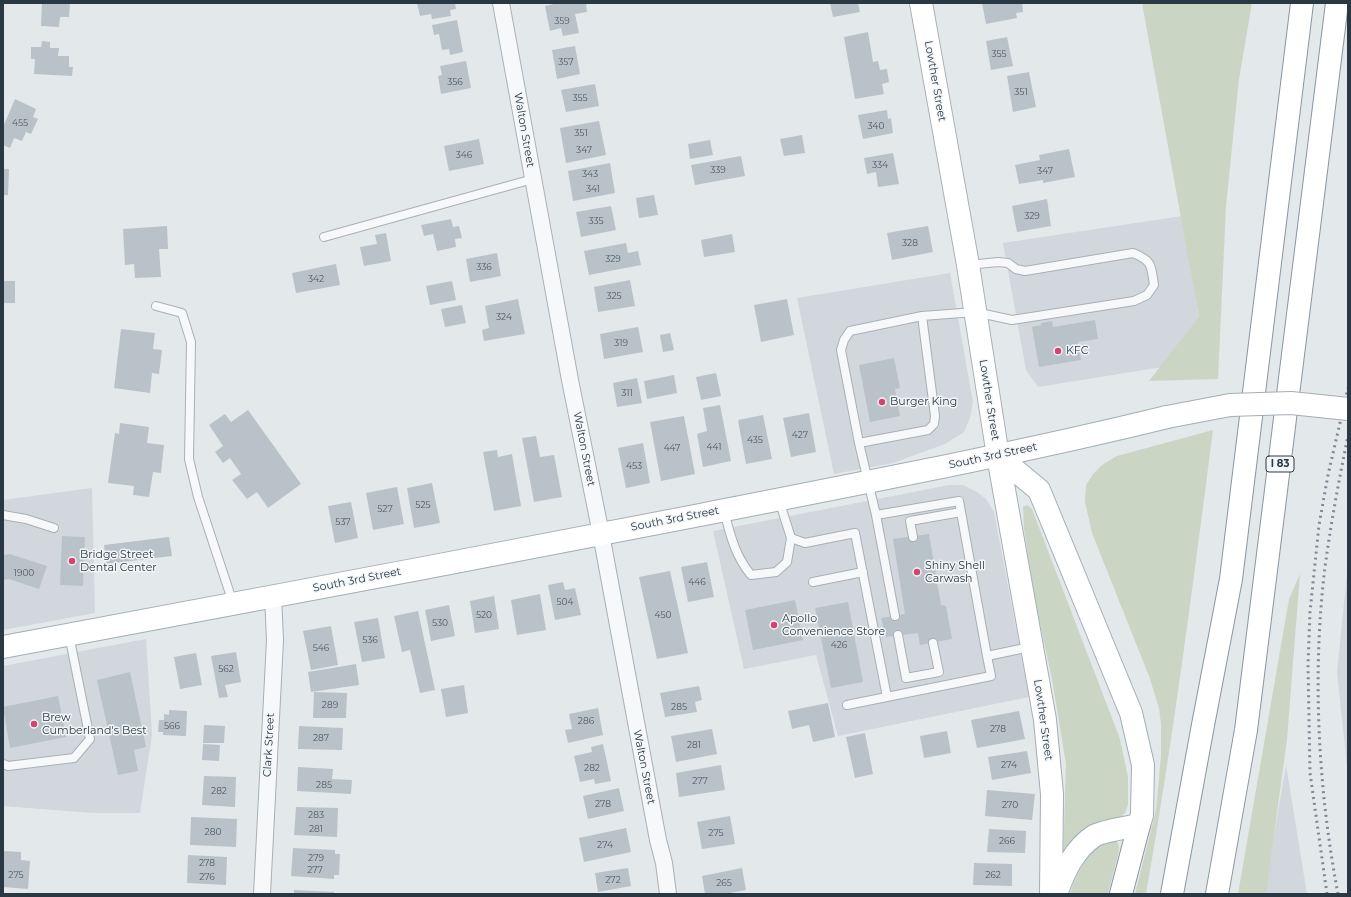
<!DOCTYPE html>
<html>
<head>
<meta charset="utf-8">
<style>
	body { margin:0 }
	#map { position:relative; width:1351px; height:897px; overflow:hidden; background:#e3e8eb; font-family:Montserrat,sans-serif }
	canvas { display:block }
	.frame { position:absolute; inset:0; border:4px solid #2a3844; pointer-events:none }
</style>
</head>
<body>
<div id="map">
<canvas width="1351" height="897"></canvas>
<div class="frame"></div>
</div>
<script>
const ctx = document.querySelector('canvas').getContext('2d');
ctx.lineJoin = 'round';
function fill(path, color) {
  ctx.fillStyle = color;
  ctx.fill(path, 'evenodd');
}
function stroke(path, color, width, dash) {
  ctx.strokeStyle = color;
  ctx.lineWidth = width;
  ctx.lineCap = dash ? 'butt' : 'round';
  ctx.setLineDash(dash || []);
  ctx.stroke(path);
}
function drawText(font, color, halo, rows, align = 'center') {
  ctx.font = font + ' Montserrat,sans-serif';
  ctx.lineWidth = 3;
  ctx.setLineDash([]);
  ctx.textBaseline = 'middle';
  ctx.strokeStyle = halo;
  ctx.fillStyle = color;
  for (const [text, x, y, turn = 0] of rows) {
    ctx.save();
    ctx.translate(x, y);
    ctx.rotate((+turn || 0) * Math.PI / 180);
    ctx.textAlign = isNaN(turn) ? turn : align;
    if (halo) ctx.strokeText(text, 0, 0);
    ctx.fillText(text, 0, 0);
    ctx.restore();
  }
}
const built = new Path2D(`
	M1182 216 1206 360 1038 387 1026 370 1003 243Z
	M950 273 973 402 970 418 964 432 945 444 893 463 834 474 797 298Z
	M949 485H963L977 492 986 499 994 512 1029 697 838 736 816 655 744 669 713 531Z
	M92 488 95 613 3 630V500Z
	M1348 564V776L1337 672Z
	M146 639 152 735 140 813H92L3 806V666Z
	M1286 765 1307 894H1264Z`);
const green = new Path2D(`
	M1142 3H1252L1239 79 1226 206 1218 379 1149 381 1199 317Z
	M1213 430C1193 585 1173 740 1146 894H1135L1156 810 1161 756V724L1159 708 1149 676 1092 533 1085 502 1086 485 1093 474 1102 465 1117 456Z
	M1027 505 1032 509 1120 739 1128 777V805L1125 813 1119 819 1063 860 1066 764 1052 679 1035 601 1024 529 1023 507Z
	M1300 574 1287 739 1266 894H1238L1289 599Z
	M1116 840 1119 846 1118 855 1108 894H1070C1074 879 1087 853 1101 844 1105 842 1111 841 1116 840Z`);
const building = new Path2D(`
	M42 3H70L69 17H60L59 27 41 26Z
	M417 3H455L456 9 450 10 451 16 432 19 431 14 420 16Z
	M558 3H586L587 12 575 14 579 33 563 36 561 28 550 31 545 6Z
	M830 3H858L860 12 833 17Z
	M982 3H1022L1023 12 1016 13 1017 18 986 24Z
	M457 20 463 52 450 55 449 49 442 50 439 34 434 35 432 25Z
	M868 32 873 62 878 61 880 70 887 69 889 82 882 84 884 94 855 99 844 37Z
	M1007 37 1013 66 991 70 986 41Z
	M42 41 50 42V48H59L58 56H69V67H73L72 76 34 74 35 59H31V47H41Z
	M575 46 580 74 557 79 552 50Z
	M466 61 471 88 441 94 438 76 442 75 440 66Z
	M1029 72 1036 107 1013 112 1007 76Z
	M595 84 599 106 566 112 561 90Z
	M15 99 36 109 33 117 38 119 31 134 26 132 22 141 14 138 10 148 3 145V127Z
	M887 110 888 119 891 118 893 133 863 139 858 115Z
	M599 121 606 155 566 163 560 128Z
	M802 135 805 153 784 156 780 139Z
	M479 139 484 164 449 171 444 146Z
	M710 140 713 155 690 159 688 144Z
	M1069 149 1075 177 1043 183V180L1019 184 1015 165 1040 160 1039 155Z
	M893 153 899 184 878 187 876 172 867 174 864 158Z
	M741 156 745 176 695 185 691 165Z
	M610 163 615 193 573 201 568 171Z
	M3 169H9L8 195H3Z
	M654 195 658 215 639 218 636 198Z
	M1047 199 1051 226 1017 232 1012 206Z
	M611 206 616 230 581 237 576 212Z
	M451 219 453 227 459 226 462 238 455 239 456 247 437 251 433 234 424 236 421 225Z
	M167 226 168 249H159L161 277 135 278 134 264 125 265 123 229Z
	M928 226 933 252 892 260 887 233Z
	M386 233 391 261 364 266 360 247 377 244 375 235Z
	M732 234 735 252 704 257 701 240Z
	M626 243 628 253 638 251 641 265 589 275 584 251Z
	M497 253 501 276 470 282 466 259Z
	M336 264 340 285 296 293 292 273Z
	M630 280 635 306 598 312 594 287Z
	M3 281H15V303H3Z
	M452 281 456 300 430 305 426 286Z
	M518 299 525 334 484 341 482 330 489 328 485 306Z
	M787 299 794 335 761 342 754 305Z
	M462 305 466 323 445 327 441 309Z
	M1095 320 1098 339 1078 342 1081 360 1039 367 1032 327 1041 325V323L1052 321 1053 327Z
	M638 327 643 352 604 359 600 334Z
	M121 329 155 333 153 349 162 350 159 374 152 373 150 393 114 388Z
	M670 333 674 350 663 352 660 335Z
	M894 358 900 388 895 389 900 416 870 422 859 365Z
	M716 373 721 396 701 400 696 377Z
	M674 375 677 393 647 399 644 381Z
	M637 378 642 403 617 407 613 383Z
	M720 405 731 461 703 467 697 434 707 431 703 408Z
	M248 410 301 484 268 508 257 492 247 499 232 480 241 474 230 458 223 463 215 452 223 446 209 425 225 414 231 422Z
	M809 413 816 452 791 457 783 418Z
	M763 415 772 459 746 464 738 420Z
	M684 416 695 474 661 481 650 422Z
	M120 423 149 427 147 443 164 445 161 473 153 472 149 497 133 495 134 486 108 483 115 433 119 434Z
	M536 436 540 457 554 455 562 497 534 502 522 438Z
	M643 443 650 483 626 488 618 448Z
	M497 450 498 457 512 454 521 506 494 511 483 452Z
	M432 483 440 523 414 528 407 488Z
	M397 487 404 524 373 530 366 493Z
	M351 502 358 538 335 543 328 506Z
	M929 534 941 605 946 606 952 639 920 645 918 633 886 637 881 618 905 614 893 539Z
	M62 536 85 537 83 586 60 585Z
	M169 537 172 556 106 564 104 545Z
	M10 554 47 566 39 589 9 579 3 580V555Z
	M707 562 714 597 688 602 681 567Z
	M670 571 688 653 657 659 639 577Z
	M563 582 565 590 575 588 581 615 555 620 548 585Z
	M540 594 546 630 517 635 511 600Z
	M494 596 499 629 475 633 470 601Z
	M795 600 803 640 753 650 745 610Z
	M848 602 863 682 831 688 815 608Z
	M449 605 455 636 431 641 425 610Z
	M418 611 435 690 420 693 410 650 402 652 394 616Z
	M378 618 385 658 362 662 354 622Z
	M331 626 338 665 311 670 303 631Z
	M236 652 241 682 225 685 228 697 219 698 211 656Z
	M196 653 202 685 180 689 174 657Z
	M356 664 359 685 311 692 308 672Z
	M130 672 146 747 134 750 138 771 118 775 97 680Z
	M464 685 468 713 446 717 441 689Z
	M699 686 702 700 695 702 697 712 665 717 660 693Z
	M314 692 347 693 346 718H313Z
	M58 696 66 737 10 748 3 707Z
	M828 703 835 737 813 742 809 725 792 729 788 711Z
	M598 708 603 735 568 743 565 730 572 729 569 714Z
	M169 710 187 711 186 736 163 735V732H158L159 720H164V714L169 715Z
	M1019 711 1025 739 977 748 971 720Z
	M204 725 225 726 224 743H203Z
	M299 726 343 728 342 750 298 749Z
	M712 729 717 754 676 762 671 736Z
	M947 731 951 753 924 758 920 736Z
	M865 733 873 774 855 778 846 737Z
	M203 744 220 745 219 761 202 760Z
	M603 744 611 781 595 784 594 779 580 782 574 756 592 752 591 747Z
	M1027 751 1031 773 992 780 988 757Z
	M721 765 725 790 679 797 676 773Z
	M298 767 333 769 332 779 352 780 351 794 297 791Z
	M204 776 236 777 235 807 202 805Z
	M619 788 624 811 588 819 583 796Z
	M987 790 1035 794 1032 820 985 816Z
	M296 807 338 808 337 837 294 835Z
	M730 816 735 844 702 849 697 822Z
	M191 817 237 819 236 847 190 845Z
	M626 828 631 852 584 862 579 838Z
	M989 829 1026 831 1025 853 987 852Z
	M293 848 335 850V854H340L339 875H334V879L291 876Z
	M4 851 21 852V860L30 861 28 889 3 887Z
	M188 855 227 857 226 885 187 883Z
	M974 863 1012 864V886L973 885Z
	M628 868 631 886 598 892 595 873Z
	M742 868 746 890 724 894H705L702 876Z
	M294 890 334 892V894H294Z`);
const lane = new Path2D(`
	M324 237 533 179
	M156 306 182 313 191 342 189 459 198 497 233 603
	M859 443 928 430 934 424 935 416 922 316
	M779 500 791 538 805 543 855 533 887 697
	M724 511C730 534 735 556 751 575L776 572 787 562 791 538
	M961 512 987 656
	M3 515 26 519 54 528
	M876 515 859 443 841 350 844 340 850 331 922 316 975 312 1012 320 1134 301 1147 295 1154 285C1151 266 1153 261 1133 253L1025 271 1016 269 1008 263 998 262 968 265
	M813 582 863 572
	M895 616 876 515 959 501 961 512 910 521 913 537
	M898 635 906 678 939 672 933 643
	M847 705 991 676 987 656 1030 647
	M3 764 8 766 74 758 90 739 69 635`);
const street = new Path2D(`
	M501 3 570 380 601 534 658 840 664 863 668 894
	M262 894 275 640 273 596`);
const secondary = new Path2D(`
	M921 3 968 265 998 456`);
const primary = new Path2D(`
	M998 456 1039 490 1131 713 1143 765 1142 815 1139 825C1130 827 1102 831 1094 836 1074 849 1064 872 1056 894
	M998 456 1045 720 1052 794 1051 894
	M3 647C235 604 468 560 700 515 856 484 1012 455 1167 417`);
const highway = new Path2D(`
	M1121 894 1139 825
	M1172 894 1203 725 1231 579 1302 3
	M1217 894 1246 730 1337 3`);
const rail = new Path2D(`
	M1327 894 1310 773 1308 665 1310 612 1319 525 1328 475 1348 388
	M1338 894C1318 789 1312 673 1325 567 1331 523 1339 479 1348 436`);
const primaryBridge = new Path2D(`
	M1167 417 1230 405 1291 403 1348 409`);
const markers = [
	[1058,351,4,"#d34571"],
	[882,402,4,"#d34571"],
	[72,561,4,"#d34571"],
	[917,572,4,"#d34571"],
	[774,625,4,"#d34571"],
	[34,724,4,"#d34571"]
];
const numberNames = [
	["359",562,21],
	["355",999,54],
	["357",566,62],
	["356",455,82],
	["351",1021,92],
	["355",580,98],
	["455",20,123],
	["340",876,126],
	["351",581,133],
	["347",584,150],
	["346",464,155],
	["334",880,165],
	["339",718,170],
	["347",1045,171],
	["343",590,174],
	["341",593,189],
	["329",1032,216],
	["335",596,221],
	["328",910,243],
	["329",613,259],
	["336",484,267],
	["342",316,279],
	["325",614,296],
	["324",504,317],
	["319",621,343],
	["311",627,393],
	["427",800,435],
	["435",755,440],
	["441",714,447],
	["447",672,448],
	["453",634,466],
	["525",423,505],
	["527",385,509],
	["537",343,522],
	["1900",24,573],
	["446",697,582],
	["504",565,602],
	["520",484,615],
	["450",663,615],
	["530",440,623],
	["536",370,640],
	["426",839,645],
	["546",321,648],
	["562",226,669],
	["289",330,705],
	["285",679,707],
	["286",586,721],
	["566",172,726],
	["278",998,729],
	["287",321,738],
	["281",694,745],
	["274",1009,765],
	["282",592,768],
	["277",700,781],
	["285",324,785],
	["282",219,791],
	["278",603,804],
	["270",1010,805],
	["283",316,815],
	["281",316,829],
	["280",213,832],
	["275",716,833],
	["266",1007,841],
	["274",605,845],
	["279",316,858],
	["278",207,863],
	["277",315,870],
	["275",16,875],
	["262",993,875],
	["276",207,877],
	["272",613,880],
	["265",724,883]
];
const shields = [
	[1280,464,28]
];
const shieldNames = [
	["I 83",1280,464]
];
const streetNames = [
	["Lowther Street",935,81,80],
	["Walton Street",524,130,80],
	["Lowther Street",989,400,81],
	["Walton Street",584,449,79],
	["South 3rd Street",993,456,-12],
	["South 3rd Street",675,519,-11],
	["South 3rd Street",357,580,-11],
	["Lowther Street",1043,720,82],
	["Clark Street",269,745,-87],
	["Walton Street",644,767,79]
];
const poiNames = [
	["KFC",1066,351],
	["Burger King",890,402],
	["Bridge Street",80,555],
	["Dental Center",80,568],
	["Shiny Shell",925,566],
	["Carwash",925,579],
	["Apollo",782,619],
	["Convenience Store",782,632],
	["Brew",42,718],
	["Cumberland's Best",42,731]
];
fill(built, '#d1d7dd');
fill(green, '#cbd5c4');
fill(building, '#bac2c9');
stroke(lane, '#a8b0b6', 10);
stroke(street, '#a8b0b6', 18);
stroke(secondary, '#a8b0b6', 24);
stroke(primary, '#a2aeb7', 24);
stroke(highway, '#8a97a3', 24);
stroke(lane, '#f6f8f9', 8);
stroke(street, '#f6f8f9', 16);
stroke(secondary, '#fff', 22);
stroke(primary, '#fff', 22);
stroke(highway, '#fff', 22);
stroke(rail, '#7c8a96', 3, [2, 4]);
stroke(primaryBridge, '#a2aeb7', 24, []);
stroke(primaryBridge, '#fff', 22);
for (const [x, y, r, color] of markers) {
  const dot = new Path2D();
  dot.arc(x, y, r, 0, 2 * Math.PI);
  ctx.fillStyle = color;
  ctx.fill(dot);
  stroke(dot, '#f3f6f8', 1.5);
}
drawText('9px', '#4e5a65', null, numberNames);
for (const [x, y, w] of shields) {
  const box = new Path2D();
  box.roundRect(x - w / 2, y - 8, w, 16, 3);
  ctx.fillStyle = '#f3f6f8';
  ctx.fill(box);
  stroke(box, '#2a3844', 1);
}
drawText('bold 10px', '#2a3844', null, shieldNames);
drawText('11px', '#2a3844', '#f3f6f8', streetNames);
drawText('11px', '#2a3844', '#f3f6f8', poiNames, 'left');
</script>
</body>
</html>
